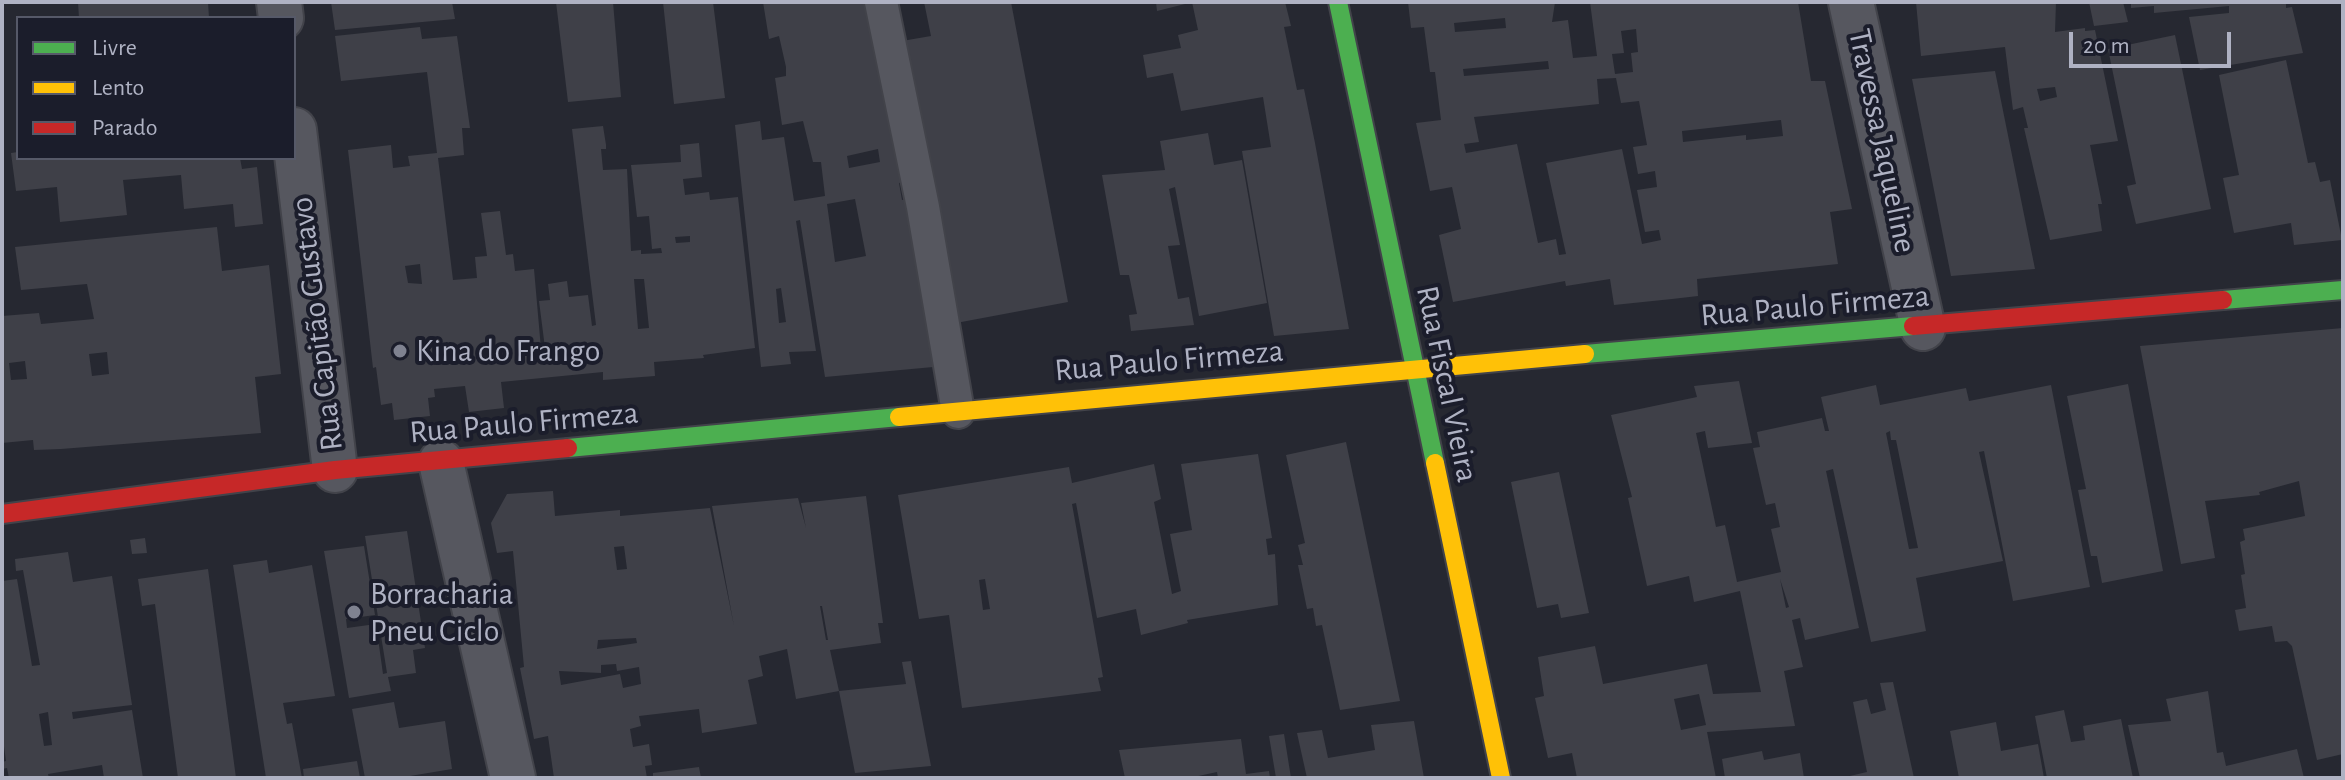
<!DOCTYPE html>
<html>
<head>
<meta charset="utf-8">
<style>
	body { margin:0 }
	#map { position:relative; width:2345px; height:780px; overflow:hidden; background:#262831; font-family:"Alegreya Sans",sans-serif }
	canvas { display:block }
	.frame { position:absolute; inset:0; border:4px solid #afb2c3; pointer-events:none }
	.legend { position:absolute; left:16px; top:16px; width:280px; height:144px; box-sizing:border-box; background:#1b1d2b; border:2px solid #565968; margin:0; padding:10px 14px; list-style:none; font-size:24px; color:#afb2c3 }
	.legend li { display:flex; align-items:center; gap:16px; height:40px }
	.legend b { width:40px; border:2px solid #565968 }
	.scale { position:absolute; left:2069px; top:32px; width:162px; height:36px; box-sizing:border-box; border:4px solid #afb2c3; border-top:0; padding-left:10px; font-size:24px; line-height:28px; white-space:nowrap; color:#afb2c3; -webkit-text-stroke:6px #1b1d2b; paint-order:stroke }
</style>
</head>
<body>
<div id="map">
<canvas width="2345" height="780"></canvas>
<div class="frame"></div>
<ul class="legend">
<li><b style="height:10px;background:#4caf50"></b>Livre</li>
<li><b style="height:10px;background:#ffc107"></b>Lento</li>
<li><b style="height:10px;background:#c62828"></b>Parado</li>
</ul>
<div class="scale">20 m</div>
</div>
<script>
const ctx = document.querySelector('canvas').getContext('2d');
ctx.lineJoin = 'round';
function fill(path, color) {
  ctx.fillStyle = color;
  ctx.fill(path, 'evenodd');
}
function stroke(path, color, width, dash) {
  ctx.strokeStyle = color;
  ctx.lineWidth = width;
  ctx.lineCap = dash ? 'butt' : 'round';
  ctx.setLineDash(dash || []);
  ctx.stroke(path);
}
function drawText(font, color, halo, rows, align = 'center') {
  ctx.font = font + ' "Alegreya Sans",sans-serif';
  ctx.lineWidth = 8;
  ctx.setLineDash([]);
  ctx.textBaseline = 'middle';
  ctx.strokeStyle = halo;
  ctx.fillStyle = color;
  for (const [text, x, y, turn = 0] of rows) {
    ctx.save();
    ctx.translate(x, y);
    ctx.rotate((+turn || 0) * Math.PI / 180);
    ctx.textAlign = isNaN(turn) ? turn : align;
    if (halo) ctx.strokeText(text, 0, 0);
    ctx.fillText(text, 0, 0);
    ctx.restore();
  }
}
const building = new Path2D(`
	M78 2H208L209 18H79Z
	M331 2H452L455 19 335 30Z
	M556 2H613L621 97 568 102Z
	M663 2H713L725 98 674 104Z
	M763 2H877L902 182 899 183 902 200 911 198 944 366 825 377 800 220 796 221 816 351 789 352 791 364 761 367 735 125 760 121 762 140 784 137 794 201 825 196 821 162H813L803 121 782 125 775 78 786 76V67L779 36 769 39ZM878 149 880 162 849 168 847 156ZM855 199 866 256 835 262 827 204ZM781 288 786 322 779 323 776 289Z
	M924 2H1011L1068 302 956 323 902 41 931 36Z
	M1156 2H1189V3L1157 11Z
	M1192 2H1285L1291 26 1284 27 1297 90 1304 89 1315 143 1349 329 1274 336 1242 151 1271 147 1263 97 1181 111 1173 73 1147 78 1143 55 1181 48 1178 35 1198 30Z
	M1408 2H1555L1552 22 1568 20 1573 58 1597 56 1590 2H1798L1811 81H1825L1852 209 1830 212 1838 264 1697 279 1698 296 1672 299 1614 305 1610 279 1566 286 1565 281 1453 302 1439 235 1461 229 1452 187 1430 191 1416 123 1441 120 1435 72H1430L1424 27 1411 28ZM1505 18 1506 28 1455 32 1454 23ZM1636 29 1638 52 1631 53 1633 72 1615 74 1612 54 1624 53 1621 31ZM1548 61 1549 69 1464 76 1463 69ZM1616 78 1621 103 1639 101 1647 145 1633 147 1638 174 1655 171 1657 187 1637 190 1645 232 1659 230 1661 240 1642 244 1622 149 1546 163 1566 254 1559 255 1556 239 1538 243 1517 144 1466 153 1464 144 1479 142 1474 117 1599 104 1597 79ZM1781 120 1783 136 1746 140V135L1683 142 1682 131Z
	M1916 2H2056L2055 32 2085 28V31L2095 30 2118 141 2090 145 2102 204H2098L2102 231 2050 240 2024 128H2028L2023 107 2013 110 2005 47 1921 56ZM2055 87 2057 97 2040 101 2037 89Z
	M2089 2H2123L2128 22 2094 26Z
	M2131 2H2286V8L2292 7 2303 53 2200 70 2189 17 2229 13V6L2154 13V6L2131 8Z
	M420 27 422 39 457 36 470 128H462L464 155 438 158 453 280 477 278 475 257 487 256 481 213 500 211 506 255 513 254 515 271 534 269 541 349 545 348 539 301 550 300 548 284 567 281 569 297 588 295 592 326 596 325 572 129 603 126 606 145V149H601L603 170 627 169 631 251 641 250V254L662 253 661 248 652 249 649 216 637 217 631 165 681 162 680 145 699 143 702 177 683 179 685 195 709 192 710 200 738 197 755 348 703 355 704 358 654 362 655 376 603 380V372L501 382 504 408 469 412 465 386 434 389 435 397 428 398 430 416 394 420 392 403 381 405 376 367 373 368 348 150 391 145 393 168 410 166 408 156 437 153 427 72 341 81 335 36ZM690 236V242L676 243 675 237ZM420 264 422 284 408 283 405 266ZM634 279H644L649 328 638 329Z
	M2175 35 2211 209 2136 224 2127 186 2136 184 2108 49Z
	M2286 60 2308 163 2315 162 2320 182 2330 180 2342 240 2294 245 2291 223 2234 233 2223 178 2239 175 2219 75Z
	M1995 71 2035 269 1951 276 1912 79Z
	M1208 133 1214 165 1242 160 1267 303 1199 316 1175 187 1169 189 1180 245 1168 246 1178 299 1189 297 1194 325 1131 331 1129 315 1137 314 1129 275H1120L1102 175 1165 170 1160 141Z
	M18 152V158H240L242 169 257 167 263 224 235 227 233 204 184 209 181 175 123 180 127 215 60 222 57 187 16 191 11 153Z
	M217 227 222 271 269 265 281 374 255 377 261 433 61 449 34 450 33 440 2 443V316L39 313 41 324 94 319 87 284 21 290 15 247ZM107 352 109 374 92 376 89 354ZM25 361 27 379 11 380 9 363Z
	M2343 328V754L2317 760 2292 646 2287 641 2275 642 2272 626 2239 631 2235 610 2246 608 2241 575 2245 574 2240 542 2245 540 2243 529 2305 516 2299 481 2259 492 2260 495 2205 501 2215 558 2181 564 2140 346Z
	M1739 381 1752 443 1708 448 1705 431 1696 433 1716 527 1725 525 1737 582 1781 572 1771 529 1780 527 1775 503 1766 505 1753 448 1760 447 1757 432 1822 418 1825 431H1829L1821 397 1876 385 1880 405 1966 388 1969 401 2051 385 2090 587 2013 601 1984 451 1979 452 2003 561 1916 578 1926 631 1871 642 1833 469 1826 471 1859 628 1805 640 1800 618 1792 620 1803 667 1784 671 1795 726 1707 732 1716 778H1577L1572 753 1548 758 1535 698 1544 696 1538 657 1595 646 1603 684 1707 664 1713 694 1761 692 1740 591 1694 602 1689 576 1647 586 1628 498 1632 497 1611 415 1697 397 1694 386ZM1890 431 1891 440H1896L1918 548 1909 549 1886 433ZM1780 579 1789 607 1786 608ZM1699 694 1706 725 1681 730 1674 699Z
	M2128 384 2163 571 2102 583 2097 556H2091L2078 490 2086 489 2067 396Z
	M1346 442 1400 701 1340 710 1322 625 1316 626 1313 608 1307 609 1298 565H1303L1298 545 1305 543 1286 455Z
	M1258 454 1272 538 1266 539 1268 555 1275 554 1278 605 1187 620 1188 623 1141 635 1136 609 1097 618 1076 503 1072 504 1103 677 1098 678 1101 691 962 708 949 615 919 619 898 495 1069 467 1072 483 1154 464 1161 499 1154 502 1172 594 1181 591 1170 534 1192 530 1181 464ZM985 579 990 609 983 610 979 580Z
	M1559 472 1589 613 1561 618 1558 604 1537 608 1511 482Z
	M553 491 555 516 620 510V516L710 508 734 626 712 506 798 498 806 528 801 503 866 496 883 623H878L881 643 830 650 839 691 906 684 902 662 911 661 931 766 855 773 839 691 796 699 787 649 759 656 763 676 748 680 757 724 702 733 699 709 639 716 641 726 630 729 633 747 649 744 652 765 645 766 647 778H554L548 736 534 739 520 668 524 667 513 551 497 553 491 523 507 494ZM624 546 627 569 617 570 614 547ZM820 606H822L828 640H826ZM636 638 637 643 597 649 598 640ZM616 664 617 671 639 667 641 684 623 688 620 674 561 685 559 671 601 673V665Z
	M407 531 425 648 413 650 416 673 388 677 391 691 349 698 324 551 364 546 375 615 346 619 347 628 376 624 383 674 387 673 365 536Z
	M145 538 147 553 132 554 130 540Z
	M68 552 73 582 112 576 132 705 72 712 73 719 132 710 143 778H104L102 765 48 774 49 778H9L7 768 2 769V762L6 761 2 732V581L17 579 32 666 40 665 23 570 16 571 15 559ZM48 712 52 745 44 746 39 714Z
	M267 560 269 573 312 565 335 696 283 703 287 724 292 723 302 778H266L233 565Z
	M208 569 236 778H178L155 604 142 606 138 579Z
	M1893 682 1914 778H1841L1867 772 1853 702 1867 699 1871 714 1886 710 1880 683Z
	M2208 691 2217 753 2223 752 2226 766 2297 749 2304 778H2140L2128 725 2171 721 2166 699Z
	M394 702 399 728 445 721 452 769 398 778H365L352 709Z
	M2064 710 2071 742 2085 740 2083 726 2121 719 2133 778H2047L2035 716Z
	M1414 721 1424 778H1307L1297 733 1322 730 1328 758 1375 750 1371 725Z
	M1996 722 2001 751 2038 744 2044 778H1959L1950 731Z
	M1284 734 1291 778H1276L1269 736Z
	M1241 739 1246 774 1269 771 1270 778H1218L1217 772 1189 778H1125L1119 750Z
	M1762 751 1764 760 1800 753 1804 778H1725L1722 759Z
	M357 761 360 778H304L303 769Z
	M699 767 701 778H653V773Z`);
const lane = new Path2D(`
	M881 2 923 207 958 412`);
const street = new Path2D(`
	M279 2 281 18
	M1851 2 1923 328
	M294 130 335 470
	M441 462 513 778`);
const fast = new Path2D(`
	M1338 2 1435 463
	M2223 300 2343 290
	M1585 354 1913 326
	M568 448 899 417`);
const slow = new Path2D(`
	M899 417 1585 354
	M1435 463 1501 778`);
const jam = new Path2D(`
	M1913 326 2223 300
	M2 514 335 470 568 448`);
const markers = [
	[400,351,8,"#7f8290"],
	[354,612,8,"#7f8290"]
];
const streetNames = [
	["Travessa Jaqueline",1882,141,78],
	["Rua Paulo Firmeza",1815,306,-5],
	["Rua Capitão Gustavo",317,324,-97],
	["Rua Paulo Firmeza",1169,361,-5],
	["Rua Fiscal Vieira",1447,384,78],
	["Rua Paulo Firmeza",524,423,-5]
];
const poiNames = [
	["Kina do Frango",416,351],
	["Borracharia",370,594],
	["Pneu Ciclo",370,631]
];
fill(building, '#3f4048');
stroke(lane, '#42434a', 36);
stroke(street, '#42434a', 48);
stroke(fast, '#42434a', 22);
stroke(slow, '#42434a', 22);
stroke(jam, '#42434a', 22);
stroke(lane, '#56575f', 32);
stroke(street, '#56575f', 44);
stroke(fast, '#4caf50', 18);
stroke(slow, '#ffc107', 18);
stroke(jam, '#c62828', 18);
for (const [x, y, r, color] of markers) {
  const dot = new Path2D();
  dot.arc(x, y, r, 0, 2 * Math.PI);
  ctx.fillStyle = color;
  ctx.fill(dot);
  stroke(dot, '#1b1d2b', 3);
}
drawText('32px', '#afb2c3', '#1b1d2b', streetNames);
drawText('32px', '#afb2c3', '#1b1d2b', poiNames, 'left');
</script>
</body>
</html>
